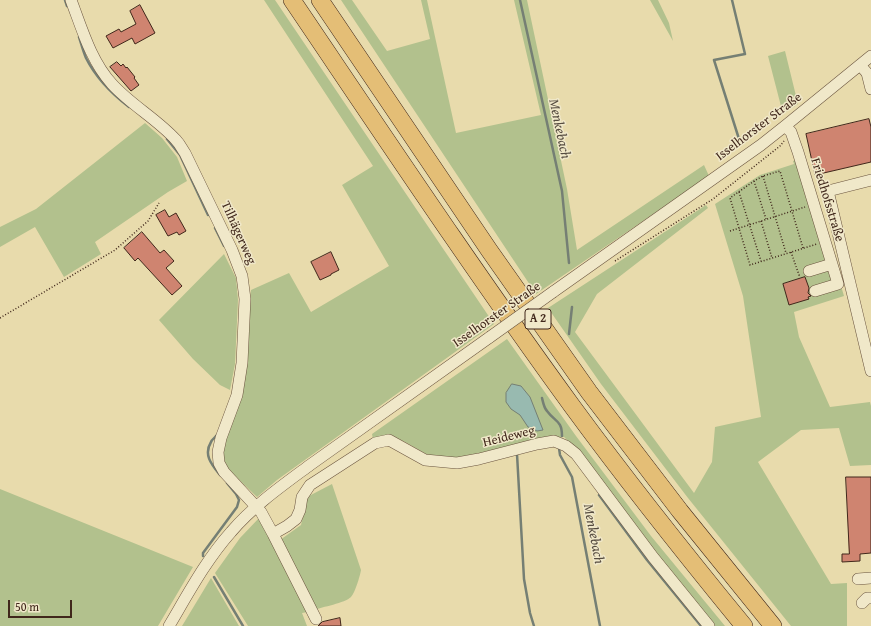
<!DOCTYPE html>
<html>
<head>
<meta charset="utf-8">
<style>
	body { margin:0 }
	#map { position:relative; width:871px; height:626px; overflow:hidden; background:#e8dbac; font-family:"Gentium Book Plus",serif }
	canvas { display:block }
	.scale { position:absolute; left:8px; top:600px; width:64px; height:18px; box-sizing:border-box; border:2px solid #40271b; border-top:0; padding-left:5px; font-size:12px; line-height:14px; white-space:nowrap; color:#40271b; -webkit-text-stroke:3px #f0e8c9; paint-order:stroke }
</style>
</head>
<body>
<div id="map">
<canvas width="871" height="626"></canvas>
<div class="scale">50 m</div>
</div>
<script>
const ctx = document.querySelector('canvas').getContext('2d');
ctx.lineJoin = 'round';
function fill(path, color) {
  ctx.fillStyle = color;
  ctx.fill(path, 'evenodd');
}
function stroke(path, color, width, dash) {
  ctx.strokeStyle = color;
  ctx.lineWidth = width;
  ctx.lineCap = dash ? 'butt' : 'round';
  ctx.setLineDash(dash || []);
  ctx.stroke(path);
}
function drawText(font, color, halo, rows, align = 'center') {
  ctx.font = font + ' "Gentium Book Plus",serif';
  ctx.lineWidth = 3;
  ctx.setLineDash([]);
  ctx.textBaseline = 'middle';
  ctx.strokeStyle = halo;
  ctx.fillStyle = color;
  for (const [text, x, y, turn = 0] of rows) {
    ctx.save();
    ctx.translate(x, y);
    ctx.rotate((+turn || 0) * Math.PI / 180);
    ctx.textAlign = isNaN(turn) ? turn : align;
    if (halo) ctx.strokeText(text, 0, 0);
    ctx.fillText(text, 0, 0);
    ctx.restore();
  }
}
const green = new Path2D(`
	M264 0H275L494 324 277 480 257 497 229 470 223 462 221 451 248 326 251 290 289 273 311 312 389 266 342 185 373 166Z
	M341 0H352L387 51 430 39 421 0H427L456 133 541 115 514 0H527L567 189 577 250 704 165 709 176 536 294Z
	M650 0H658L669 23 673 41Z
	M785 51 798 104 783 114 768 56Z
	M145 123 162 138 177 157 187 181 168 192 95 242 101 254 64 277 35 227 0 247V227L36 209Z
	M803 158 844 296 794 312 799 337 830 407 870 402 871 406V465L850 466 839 428 801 430 758 462 831 584 847 583V626H791L688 498 601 384 548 308 706 205 708 208 597 294 575 332 694 493 712 462 715 427 761 417 743 296 715 204 760 175 794 164 793 161Z
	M224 254 236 278 238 300 235 364 230 390 220 385 193 359 159 320Z
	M507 339 576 436 651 536 725 626H714L656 556 580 453 564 437 553 438 456 459 428 455 405 442 391 436 373 439 372 434Z
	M332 484 361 570C360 576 355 593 351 597 345 603 322 607 314 610L280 540 301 525 307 497Z
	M0 489 193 567 158 626H0Z
	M259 518 308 612 302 613 307 626H248L215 573 240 538Z
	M211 578 239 626H182Z`);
const water = new Path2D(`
	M512 384 521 386 530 397 543 430 537 431 528 427 520 415 511 409 506 402V393Z`);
const stream = new Path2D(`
	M65 0 67 6
	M520 0 562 191 569 263
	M732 0 745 54 714 60 739 139
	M79 37C81 43 83 51 86 58 96 78 112 94 129 107
	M167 139 180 155 208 215
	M215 228 224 246
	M569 334 572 307
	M542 398C543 402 544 408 547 411 555 422 562 420 562 436
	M217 435C215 438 212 439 211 442 203 455 212 465 220 475
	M559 448 560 455 572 477 600 626
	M517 454 524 579 530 613 534 626
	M599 495 647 560 701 626
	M203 556V553L237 507 239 500 236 494 227 483
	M214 577 243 626`);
const building = new Path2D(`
	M140 5 155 33 135 44 132 38 113 48 106 36 119 29 121 32 136 24 130 11Z
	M117 62 121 66 123 64 126 68 127 67 135 77 134 78 139 85 131 91 110 67Z
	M869 119 871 127V162L815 175 806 134Z
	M165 210 169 217 176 213 186 231 179 235 177 232 168 236 156 215Z
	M142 232 160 253 164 250 174 261 166 268 182 286 172 295 138 258 135 261 124 248Z
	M331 252 339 270 331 274V275L320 280 311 262Z
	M805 277 809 288 808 293 811 296 808 297 809 299 789 305 783 284Z
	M846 477H871V553L860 554V561L842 562V554H849Z
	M340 618 341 626H318L322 622Z`);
const path = new Path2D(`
	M763 176 786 253
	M754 181 766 219
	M739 192 761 261
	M761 221 772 258
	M730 231 805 207
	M803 248 780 171 763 176 754 181 730 198 750 265 817 244
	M791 252 799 275 801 274
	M615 261 713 199 780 146 784 141
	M0 318 115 250 148 221 159 203`);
const minor = new Path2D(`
	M71 0C82 29 91 61 112 84 131 105 157 119 176 140 180 144 182 149 185 153L232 250 242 276 245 299 242 363 237 395 221 438 218 452 219 463 224 472 261 512 273 534 316 619
	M860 65 867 73 871 89
	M785 126 791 132 798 152 838 284 815 291
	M871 180 828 191 871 371
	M809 271 832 264
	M553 292 761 145 785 126 871 56
	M273 534 287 526 296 519 300 510 302 497 310 485 375 443 389 440 425 460 457 463 479 459 537 444 554 441 566 446 576 454 653 557 709 626
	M858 579 871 578
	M862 603 867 598H871
	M169 626C188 594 206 560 231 532 253 506 283 485 310 465L490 337`);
const highway = new Path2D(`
	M292 0C384 136 475 273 572 406 627 481 685 554 744 626
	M320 0 489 250 589 392 680 511 773 626`);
const minorBridge = new Path2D(`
	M490 337 553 292`);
const shields = [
	[538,319,26]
];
const shieldNames = [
	["A 2",538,319]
];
const streetNames = [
	["Isselhorster Straße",759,127,-37],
	["Friedhofsstraße",827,200,73],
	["Tilhägerweg",238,233,66],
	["Isselhorster Straße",497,315,-35],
	["Heideweg",509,437,-14]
];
const waterNames = [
	["Menkebach",559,129,78],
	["Menkebach",593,534,79]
];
fill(green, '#b2c18d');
fill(water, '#98bab0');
stroke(water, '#757f74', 1);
stroke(stream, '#757f74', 2.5);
fill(building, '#cf8470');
stroke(building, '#40271b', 1);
stroke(minor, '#6a543f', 12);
stroke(highway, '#40271b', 18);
stroke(path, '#40271b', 1.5, [1, 2]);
stroke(minor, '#f0e8c9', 11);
stroke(highway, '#e4be76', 17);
stroke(minorBridge, '#6a543f', 12, []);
stroke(minorBridge, '#f0e8c9', 11);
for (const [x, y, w] of shields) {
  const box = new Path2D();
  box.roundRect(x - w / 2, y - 10, w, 20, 3);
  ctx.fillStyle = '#f0e8c9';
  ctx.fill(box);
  stroke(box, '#40271b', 1);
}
drawText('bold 12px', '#40271b', null, shieldNames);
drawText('13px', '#40271b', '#f0e8c9', streetNames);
drawText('italic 14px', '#564c40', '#f0e8c9', waterNames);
</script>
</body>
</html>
